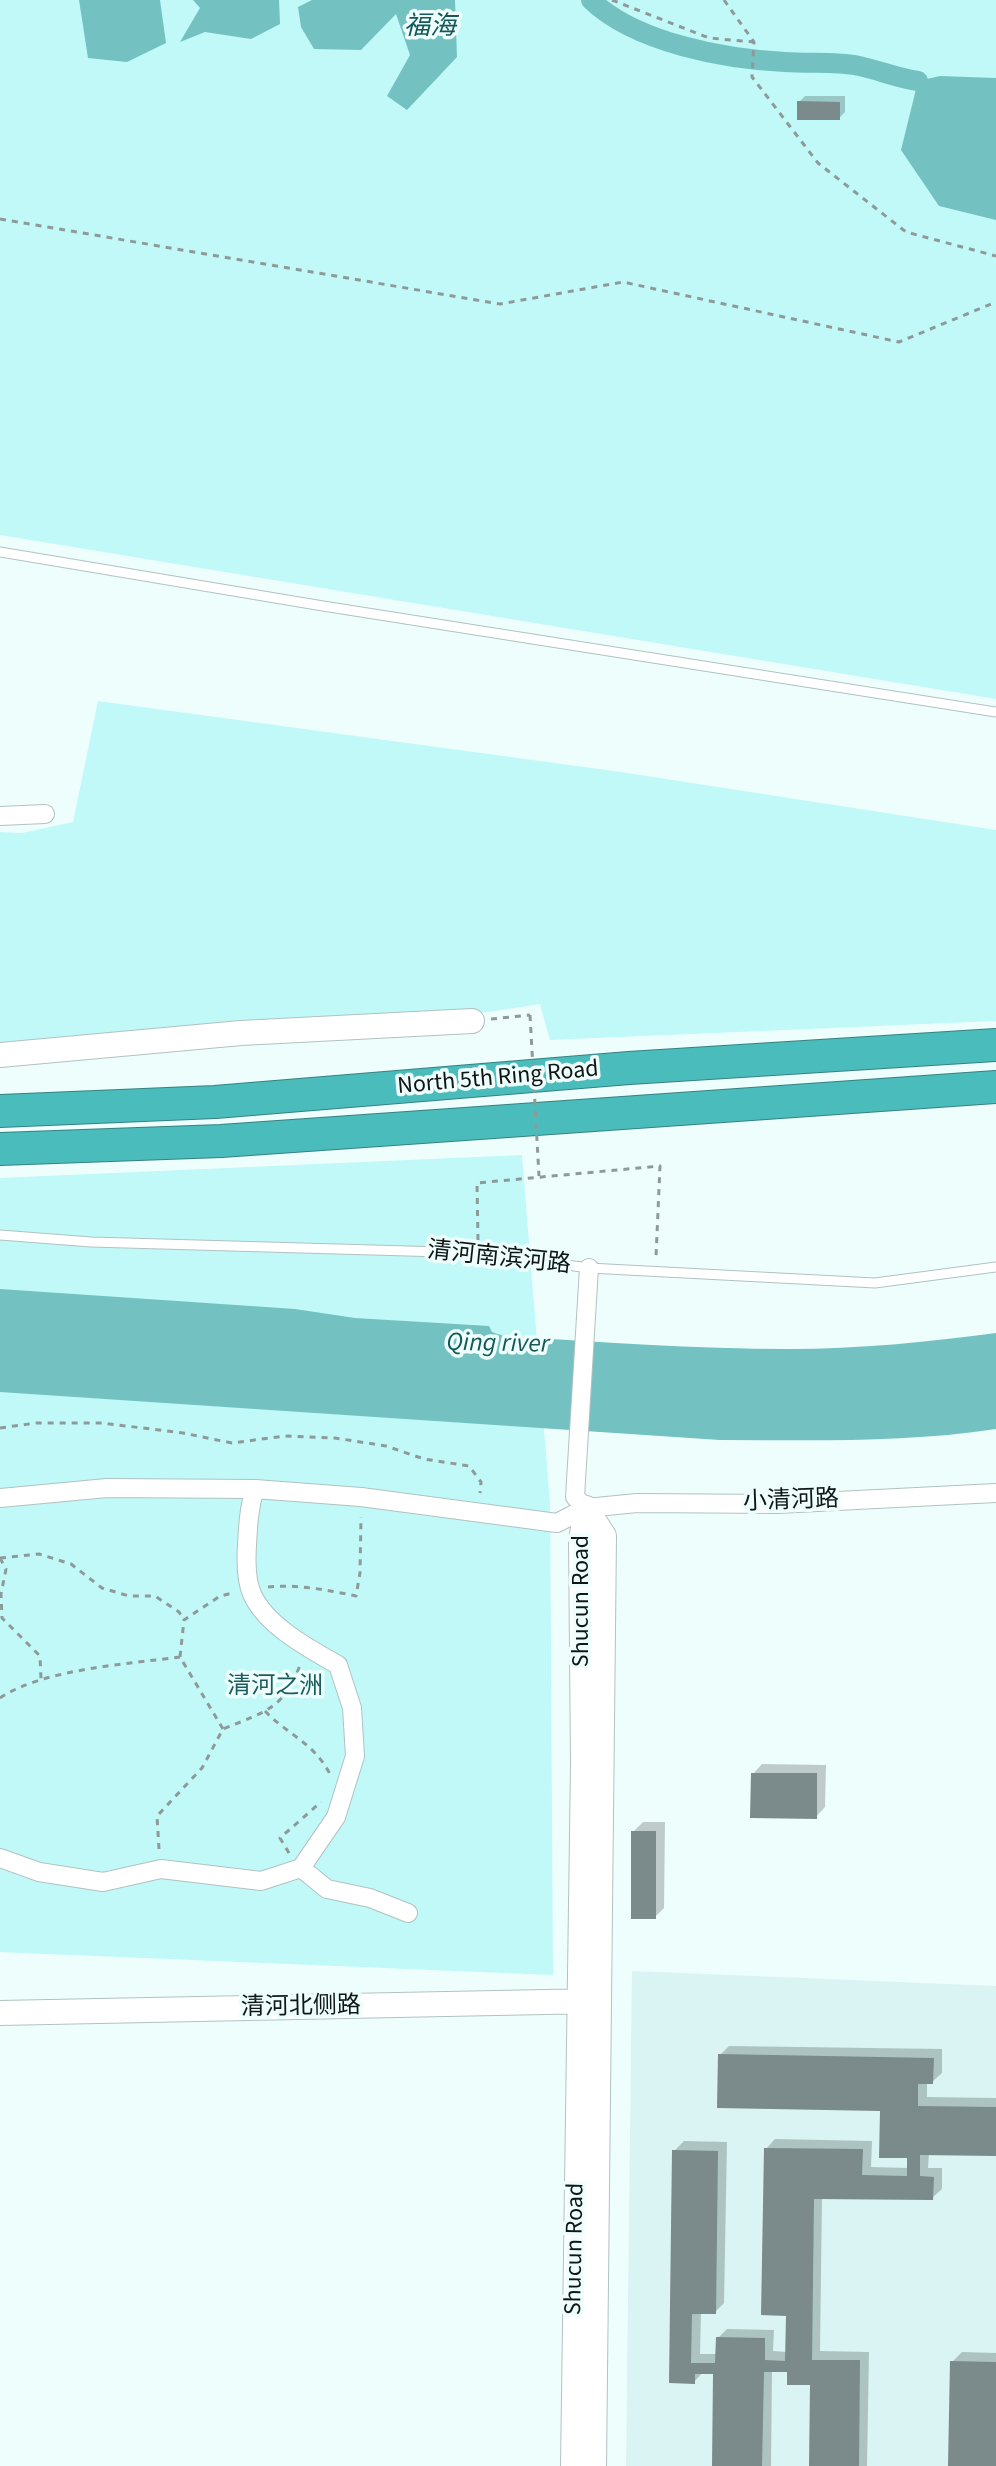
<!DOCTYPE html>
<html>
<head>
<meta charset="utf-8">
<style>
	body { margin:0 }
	canvas { display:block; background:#edfefd }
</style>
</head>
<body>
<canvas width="996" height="2466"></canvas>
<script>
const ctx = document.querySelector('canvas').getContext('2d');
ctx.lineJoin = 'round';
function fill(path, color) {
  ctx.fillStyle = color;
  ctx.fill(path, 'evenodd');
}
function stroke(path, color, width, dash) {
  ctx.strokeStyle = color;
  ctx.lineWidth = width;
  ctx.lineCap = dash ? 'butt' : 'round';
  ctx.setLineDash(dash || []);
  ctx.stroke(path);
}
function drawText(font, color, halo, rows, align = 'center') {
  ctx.font = font + ' "Source Sans 3","Noto Sans SC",sans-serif';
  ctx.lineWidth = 7;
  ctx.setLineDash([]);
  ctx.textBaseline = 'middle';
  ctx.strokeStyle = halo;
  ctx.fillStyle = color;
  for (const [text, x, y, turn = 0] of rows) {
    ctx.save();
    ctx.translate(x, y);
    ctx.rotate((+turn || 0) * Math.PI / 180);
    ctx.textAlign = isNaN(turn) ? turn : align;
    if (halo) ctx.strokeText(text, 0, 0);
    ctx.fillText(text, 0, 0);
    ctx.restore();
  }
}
const built = new Path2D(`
	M632 1971 996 1986V2466H626Z`);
const green = new Path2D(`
	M0 0H996V699L0 535Z
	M98 701 621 772 996 830V1021L550 1040 540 1004 489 1012 0 1047V832L22 833 73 822Z
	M522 1155 550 1504 553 1975 0 1952V1178Z`);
const water = new Path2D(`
	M79 0H160L166 43 127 62 88 58Z
	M193 0H279L280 24 251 39 205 32 180 42 200 8Z
	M312 0H455L457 57 407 110 387 96 410 55 396 14 361 50 314 49 301 27 298 7Z
	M940 76 996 78V220L939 206 901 150 918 81Z
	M0 1289 295 1309 355 1318 489 1326 492 1332 504 1336C599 1342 694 1349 790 1349 858 1349 928 1342 996 1333V1429C905 1443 812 1440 720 1440L0 1392Z`);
const shadow = new Path2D(`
	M805 96H845V112L839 118 799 102Z
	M762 1764 826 1765 825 1807 816 1817 753 1774Z
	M643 1822H665L664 1908 655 1917 633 1832Z
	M729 2046 942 2049V2073L932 2082H927V2097L996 2098V2154L929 2153 928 2168H942V2189L932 2198 822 2197 820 2351 869 2352 867 2466H811L812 2383 789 2370H772L771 2466H714L715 2372H703L694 2382 671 2381 674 2151 684 2141 727 2142 724 2303 715 2312H701L700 2354H718V2338L727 2329 774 2330 773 2351 787 2352 788 2314 766 2149 775 2139 872 2141 871 2167 909 2168V2156L882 2109 720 2055Z
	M962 2352 996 2353V2466H950L952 2362Z`);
const canal = new Path2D(`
	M591 0C636 43 725 59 785 62 809 64 835 61 859 66 879 70 897 78 918 81`);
const building = new Path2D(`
	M797 101 840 102V120H797Z
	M751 1773H817V1819L750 1818Z
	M631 1831H656V1919H631Z
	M718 2054 934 2058 933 2084H918V2106L996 2107V2156L920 2155V2176L934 2177 933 2200 814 2199 812 2360H860L859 2466H809L810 2385H787V2372H764L762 2466H712L713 2374H695V2384L669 2383 672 2150 718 2151 716 2314H692L691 2363H715L716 2337 765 2338V2360L785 2361 786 2316 761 2315 764 2148 863 2149 862 2175 907 2176V2158H879L880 2111 717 2108Z
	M950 2361 996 2362V2466H948Z`);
const path = new Path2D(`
	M612 0 709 38 754 42
	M724 0 754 42 752 77 818 163 906 232 996 256
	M0 219 500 304 623 282 899 342 996 302
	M491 1019 530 1015
	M478 1240 477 1183 660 1166 656 1257
	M0 1428 36 1423H102L183 1433 232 1443 285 1436 335 1438 386 1446 424 1459 469 1466 481 1482 480 1493
	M0 1558 39 1554 71 1564 102 1588 129 1596H155L179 1612 184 1620
	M0 1558 6 1569 1 1594 2 1618 40 1656 41 1680
	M268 1587C297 1584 327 1590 356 1596L360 1573 361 1517
	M0 1698C43 1669 128 1664 180 1657
	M265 1711C288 1735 313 1742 330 1774
	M223 1729 180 1657 184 1620 220 1596 233 1593
	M159 1849 157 1816 202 1768 223 1729C265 1712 286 1708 301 1662
	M289 1853 280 1838 321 1802`);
const lane = new Path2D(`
	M0 552 323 606 996 712
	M0 1235 91 1242 478 1253 589 1268 875 1283 996 1267`);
const street = new Path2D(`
	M0 816 45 814
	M255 1489C249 1507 248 1526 247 1545 246 1560 246 1580 252 1594 266 1626 310 1649 338 1665L352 1708 355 1756 336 1817 301 1868 327 1889 370 1898 408 1913
	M0 1498 107 1488 255 1489 361 1497 557 1523 586 1508 637 1503 778 1504 996 1493
	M586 1508 575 1497 589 1268
	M0 1858 39 1872 103 1882 161 1869 261 1881 301 1868`);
const secondary = new Path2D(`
	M0 1055 241 1033 472 1021
	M586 1508 604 1536 594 2466
	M0 2013 595 2001
	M573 2466 583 1764 581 1540 586 1508`);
const highway = new Path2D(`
	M0 1111 215 1102 629 1068 996 1045
	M0 1149 221 1141 996 1087`);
const pathBridge = new Path2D(`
	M530 1015 539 1176`);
const streetNames = [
	["North 5th Ring Road",498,1079,-5],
	["清河南滨河路",499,1259,6],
	["小清河路",791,1502,-2],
	["Shucun Road",583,1601,-90],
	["清河北侧路",301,2008,-1],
	["Shucun Road",576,2249,-89]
];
const parkNames = [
	["清河之洲",275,1688]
];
const waterNames = [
	["福海",430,28],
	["Qing river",498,1345,1]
];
fill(built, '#d9f4f3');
fill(green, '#c0f9f8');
fill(water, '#73c2c1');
fill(shadow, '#0003');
stroke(canal, '#73c2c1', 20);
fill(building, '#7b8a8a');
stroke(lane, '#b1c2c1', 11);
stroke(street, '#b1c2c1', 20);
stroke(secondary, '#b1c2c1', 26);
stroke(highway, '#368282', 34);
stroke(path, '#8e9a9a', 3, [6, 6]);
stroke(lane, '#fff', 9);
stroke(street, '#fff', 18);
stroke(secondary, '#fff', 24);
stroke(highway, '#4bbcbc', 32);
stroke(pathBridge, '#8e9a9a', 3, [6, 6]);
drawText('24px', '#101616', '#edfefd', streetNames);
drawText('24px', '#1b5d5d', '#edfefd', parkNames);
drawText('italic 26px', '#145858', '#edfefd', waterNames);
</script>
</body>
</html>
